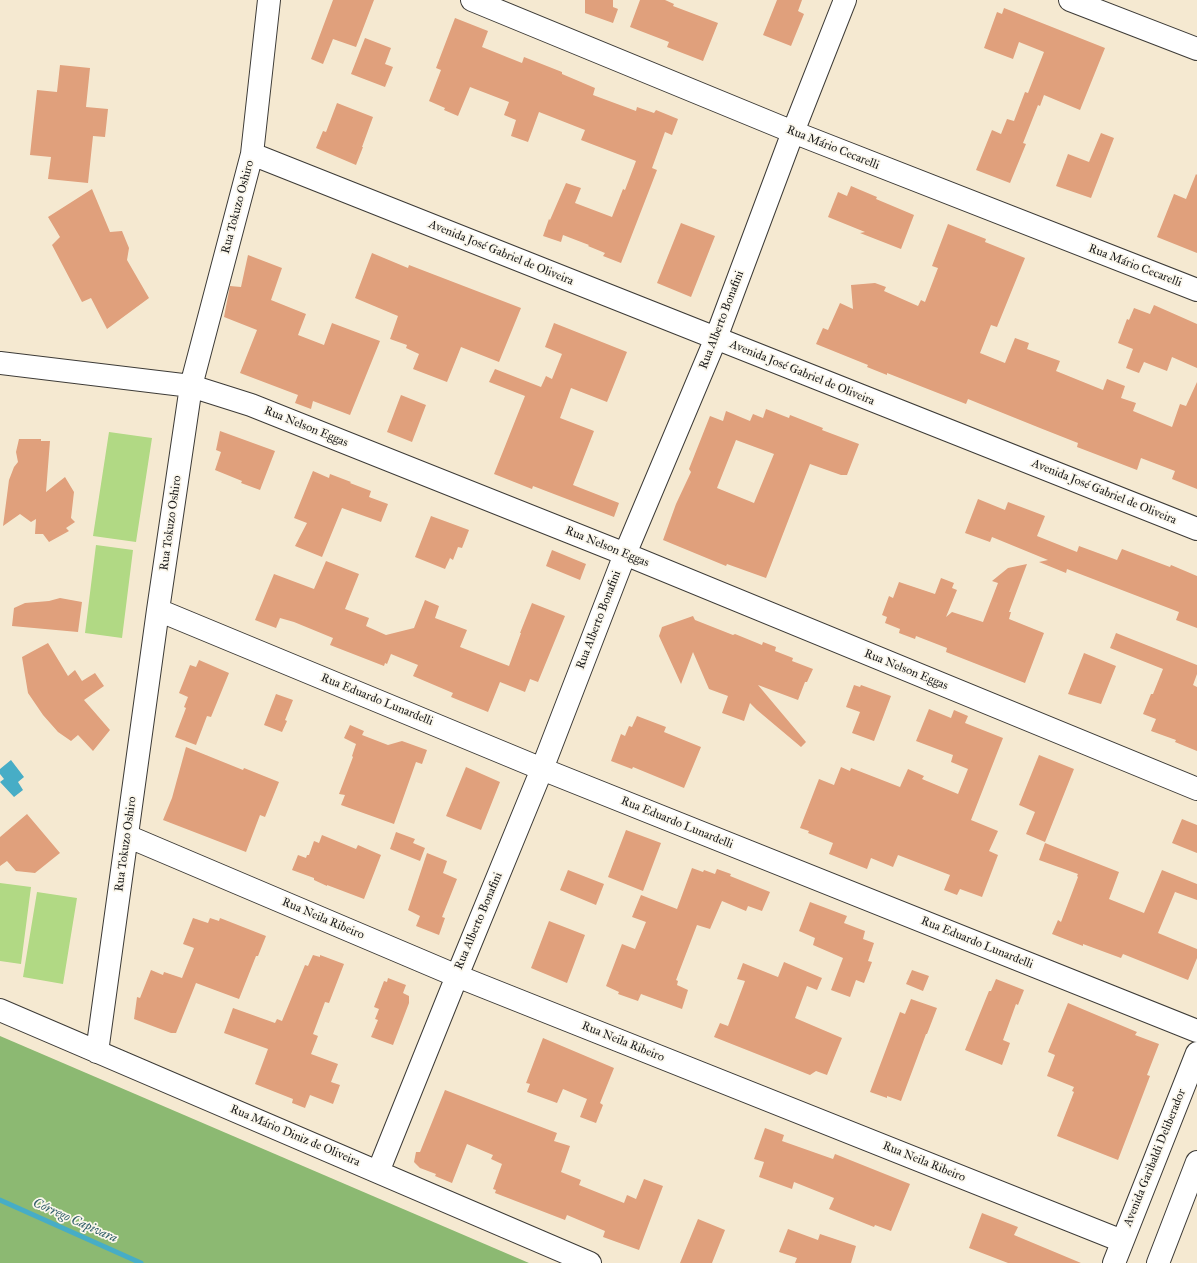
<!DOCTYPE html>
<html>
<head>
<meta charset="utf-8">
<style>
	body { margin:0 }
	canvas { display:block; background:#f5e9d1 }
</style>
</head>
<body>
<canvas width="1197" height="1263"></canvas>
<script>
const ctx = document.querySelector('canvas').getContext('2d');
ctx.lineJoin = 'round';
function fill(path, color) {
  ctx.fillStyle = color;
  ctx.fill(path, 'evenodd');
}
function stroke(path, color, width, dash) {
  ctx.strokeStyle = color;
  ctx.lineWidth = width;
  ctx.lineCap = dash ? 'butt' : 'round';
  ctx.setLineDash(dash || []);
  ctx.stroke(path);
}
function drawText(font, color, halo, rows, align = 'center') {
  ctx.font = font + ' "IM FELL Great Primer",serif';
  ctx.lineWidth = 3.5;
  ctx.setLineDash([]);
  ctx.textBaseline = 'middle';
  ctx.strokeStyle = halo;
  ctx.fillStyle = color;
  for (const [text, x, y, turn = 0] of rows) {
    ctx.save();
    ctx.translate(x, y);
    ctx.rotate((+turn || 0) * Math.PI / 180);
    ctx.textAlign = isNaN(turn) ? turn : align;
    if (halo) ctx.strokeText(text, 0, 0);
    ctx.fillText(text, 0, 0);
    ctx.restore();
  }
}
const green = new Path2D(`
	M109 432 152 438 136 542 93 536Z
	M96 545 133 550 122 638 85 633Z
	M0 883 31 887 21 964 0 961Z
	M37 892 77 898 63 984 23 977Z`);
const forest = new Path2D(`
	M0 1036 529 1263H0Z`);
const water = new Path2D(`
	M11 760 24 777 18 782 23 790 14 797 0 782 4 779 0 774V769Z`);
const stream = new Path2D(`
	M0 1200 141 1263`);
const building = new Path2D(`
	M333 0H374L356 47 333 39 323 64 311 59Z
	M585 0H613V7L618 9 613 23 585 13Z
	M640 0H665L674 4 673 6 718 23 703 61 667 47 669 42 630 27Z
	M777 0H802L798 11 804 14 791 46 763 35Z
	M1004 8 1105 48 1080 110 1044 95 1040 106 1038 105 1023 143 1026 144 1010 183 976 170 992 130 1001 134 1007 119 1014 121 1025 92 1028 93 1044 52 1019 42 1013 59 984 48 997 12 1002 14Z
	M455 18 488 31 482 47 522 63 524 57 562 72V74L595 88 593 95 636 111 637 107 654 113 656 110 678 119 672 135 665 132 652 168 657 170 621 263 603 256 605 253 588 246 589 245 563 235 561 242 543 236 549 219 550 220 566 183 581 188 575 203 612 217 623 189 625 190 636 161 581 140 585 130 539 112 528 142 511 136 516 120 504 115 509 102 470 87 458 116 444 110 445 108 429 101 441 70 436 68Z
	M365 38 391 48 385 64 393 67 385 87 351 74Z
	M60 65 90 68 86 107 108 109 105 137 93 136 88 183 48 179 51 157 30 155 37 90 57 92Z
	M337 103 373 117 362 147H363L356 165 316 148 323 131 326 132Z
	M1101 133 1114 138 1091 198 1056 186 1068 154 1089 162Z
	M1196 174 1197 175V253L1157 237 1174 194 1186 199Z
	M851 186 877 197 876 199 914 215 901 249 860 233 865 232 828 217 838 192 847 196Z
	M92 189 110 232 122 231 129 248 127 260 149 298 107 329 91 298 82 302 52 245 60 237 48 217Z
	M681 223 715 236 691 297 657 283Z
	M948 224 986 239 985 242 1025 258 997 327 991 325 980 353 1005 363 1015 338 1029 343 1027 349 1060 361 1056 371 1103 390 1107 379 1125 386 1121 398 1136 403 1133 411 1172 427 1180 404 1186 406 1197 382V489L1172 479 1175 471 1141 458 1137 470 1077 447 1078 443 1040 428 968 399 966 404 887 373V375L867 367 868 365 816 344 823 328 828 330 840 303 853 309 851 285 875 283 886 287 884 291 918 306 921 300 925 302 938 268 932 266Z
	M372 253 408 268 409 265 521 308 499 362 461 347 447 382 413 369 419 354 406 348 407 345 390 339 398 316 355 298Z
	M248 255 282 268 271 300 306 314 298 335 324 345 332 323 380 341 350 415 313 401 311 409 295 403 298 395 240 373 257 330 224 317 230 286 241 287Z
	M1154 305 1197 324V368L1172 357 1167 371 1144 362 1139 373 1126 368 1133 349 1118 343 1127 319 1129 320 1134 308 1150 314Z
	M554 323 627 352 607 402 571 388 560 418 594 431 573 485 619 503 614 517 533 486 532 489 494 474 525 396 489 382 495 369 541 387 546 376 552 379 562 354 545 347Z
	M401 395 426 405 412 442 387 432Z
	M766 409 789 418 790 415 823 428 822 430 859 444 847 475H841L810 464 766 578 727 564 726 566 663 540 676 504 691 472 689 469 710 416 723 421 726 411 750 421 753 414 763 418ZM736 440 774 454 754 503 717 488Z
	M220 431 275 451 260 490 241 483 242 481 215 470 221 452 216 450Z
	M19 439H41V441H50L46 492 65 477 74 492 71 518 75 522 66 528 69 531 49 542 43 534H35L36 519 31 522 20 514 3 526 9 480 14 467 18 462 16 452Z
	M313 471 329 478 330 474 351 482 350 483 371 491 369 497 388 504 381 522 342 508 322 557 295 546 307 523 294 518Z
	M978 499 1005 510 1008 502 1045 516 1037 536 1077 552 1079 546 1117 560 1122 549 1170 567 1171 565 1197 576V628L1176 620 1179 612 1067 569 1066 573 1039 562 1048 560 992 537 990 542 965 533Z
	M431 516 469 530 462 548 458 547 453 560 450 558 445 569 415 557Z
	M552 550 586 564 580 580 546 566Z
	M326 561 359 574 345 609 369 618 366 626 386 635 414 628 425 600 439 606 435 618 467 630 460 647 509 666 521 633H520L532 603 565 616 538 682 530 679 525 692 500 682 488 712 451 697 453 693 413 676 418 665 391 654 387 664 385 663 384 666 330 645 333 638 294 622 280 618 276 628 255 620 274 574 314 589Z
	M1027 564 1009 612H1011L1009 619 1044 633 1025 683 946 652 947 648 916 636 915 639 899 633 900 629 885 623 887 617 882 615 889 596 893 598 899 582 935 594 941 578 954 583 952 588 957 590 946 617 952 612 983 622 998 583 992 581 1008 568Z
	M60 598 82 602 78 632 12 626 14 608 25 603 49 601Z
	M693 616 695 620 733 635 735 634 762 645 763 642 776 647 775 651 793 658 792 661 813 669 807 682H805L798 700 758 685 806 742 801 747 757 710 750 703 744 721 722 713 728 696 709 689 693 652 681 684 659 636 662 627Z
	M1116 633 1197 665V674L1193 685 1197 687V751L1175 742 1176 740 1151 731 1156 719 1143 714 1151 694H1153L1163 669 1110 648Z
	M48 643 68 676 75 670 82 681 95 673 104 686 84 700 110 730 93 751 78 735 71 741 58 732 43 715 28 693 22 657Z
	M1084 653 1116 666 1101 704 1068 694Z
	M199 660 229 673 211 717 207 716 196 745 175 737 186 708 184 707 188 697 179 693 190 665 196 667Z
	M854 685 860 687 861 685 891 696 874 741 852 733 860 712 846 707Z
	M276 694 293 700 285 720 287 721 282 732 264 725Z
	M929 709 951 718 954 710 968 716 965 723 1003 738 971 820 998 831 989 851 998 855 982 897 960 889 957 895 944 890 950 875 898 855 893 867 871 858 867 869 829 854 833 843 808 833 809 831 800 828 819 779 834 785 841 767 850 771 851 768 900 787 908 769 924 776 922 779 958 794 968 769 951 762 953 755 916 741Z
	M637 716 666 727 664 732 701 747 684 788 633 767 632 769 611 761 621 734 625 736 629 726 632 727Z
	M350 725 364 731 362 735 388 745 402 741 427 750 422 764 416 762 394 824 341 805 345 795 339 794 353 757 352 756 356 744 344 738Z
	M186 747 243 770 244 768 279 782 265 817 260 815 246 852 163 820 172 798Z
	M1039 755 1074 769 1045 842 1026 834 1035 812 1019 805Z
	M466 767 500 782 481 830 446 816Z
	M27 814 60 853 35 873 16 871 7 861 0 866V837Z
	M1182 819 1197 825V853L1172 843Z
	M626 830 661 843 643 891 608 877Z
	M396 832 415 839 413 843 425 848 420 861 390 849Z
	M322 835 356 849 358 845 381 855 364 899 327 885V886L314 880V878L292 870 298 855 306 858 307 855H309L314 841 319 843Z
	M1045 843 1119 872 1109 899 1144 913 1162 870 1197 884V900L1175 892 1158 933 1197 949V958L1188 980 1123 954 1121 958 1083 944V946L1052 934 1058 920 1061 922 1078 877 1077 876 1078 874 1039 860Z
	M427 853 447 861 443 873 457 879 442 917 445 918 439 935 416 926 420 916 408 910Z
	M692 868 703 872 704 870 715 874 717 869 731 874 730 876 770 892 762 911 748 906 746 911 722 901 710 929 697 925 676 980 678 981 677 985 688 990 682 1009 641 994 638 1001 618 994 619 992 606 986 622 944 635 949 646 922 632 917 641 895 677 909Z
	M568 870 604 884 596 905 560 890Z
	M810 902 847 916 844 923 865 931 863 939 874 943 868 961 872 962 864 983 856 980 850 997 831 990 843 958 813 945 815 938 799 931Z
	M193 918 208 923 210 918 219 921 220 918 266 936 258 956H256L239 999 196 983 176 1033H171L134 1019 137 997 140 998 151 970 163 975 164 972 182 978 194 948 183 944Z
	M549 921 585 935 567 983 531 968Z
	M313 955 320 957V955L344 964 329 1003 325 1002 313 1034 318 1036 311 1054 338 1064 331 1082 340 1085 333 1104 310 1095 305 1108 292 1103 293 1099 255 1084 268 1049 224 1033 233 1008 275 1023 277 1019 282 1021 305 965 308 966Z
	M784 962 822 978 817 990 807 986 795 1018 842 1038 827 1075 816 1071 810 1075 714 1037 720 1023 728 1026 745 981 737 979 743 963 778 977Z
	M912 970 929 976 923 991 906 984Z
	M388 978 406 985 403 993 409 996V1003L393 1045 371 1037 378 1020 375 1019 379 1009 374 1007 384 981 387 982Z
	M996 979 1024 990 1018 1005 1016 1004 1003 1040 1010 1043 1002 1065 965 1050 989 991H991Z
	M911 999 937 1008 927 1034H926L901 1101 887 1096V1098L870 1092 900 1012 905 1014Z
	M1068 1003 1137 1032 1135 1035 1159 1044 1147 1075 1150 1076 1118 1160 1057 1136 1074 1092 1072 1091 1074 1087 1047 1076 1055 1055 1048 1052Z
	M543 1038 614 1068 600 1103 603 1105 596 1123 580 1117 587 1099 563 1089 557 1103 527 1092 530 1084 526 1083Z
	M445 1090 557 1133 554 1141 570 1146 561 1172 581 1180 579 1185 624 1203 627 1195 636 1199 644 1179 663 1186 639 1250 603 1237 605 1231 567 1215 565 1220 495 1193 496 1190 493 1189 502 1164 491 1159 493 1155 467 1144 452 1183 435 1176 436 1174 420 1168 414 1162 416 1152H420Z
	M765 1128 784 1135 782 1141 833 1159 835 1154 910 1184 891 1231 875 1225 874 1227 829 1209 834 1198 794 1182 792 1189 759 1177 764 1162 754 1159Z
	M982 1213 1018 1227 1014 1235 1081 1263H1008L969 1248Z
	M698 1219 725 1230 712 1263H680Z
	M788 1229 818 1240 820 1234 856 1246 851 1263H795L797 1258 779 1252Z`);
const minor = new Path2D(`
	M472 0 793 132 1197 290
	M1070 0 1197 49
	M252 154 1197 529
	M0 363 191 386 251 405 625 554 1197 789
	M158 610 542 769 1197 1031
	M127 836 457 976 1122 1241
	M0 1010 590 1263
	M97 1052 158 610 191 386 252 154 269 0
	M378 1172 457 976 542 769 625 554 716 338 793 132 845 0
	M1114 1263 1197 1053
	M1158 1263 1197 1162`);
const streetNames = [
	["Rua Mário Cecarelli",833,148,22],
	["Rua Tokuzo Oshiro",238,207,-75],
	["Avenida José Gabriel de Oliveira",501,253,22],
	["Rua Mário Cecarelli",1135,266,21],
	["Rua Alberto Bonafini",722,320,-69],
	["Avenida José Gabriel de Oliveira",802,373,22],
	["Rua Nelson Eggas",306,427,22],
	["Avenida José Gabriel de Oliveira",1104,492,22],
	["Rua Tokuzo Oshiro",171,523,-82],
	["Rua Nelson Eggas",607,547,22],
	["Rua Alberto Bonafini",599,620,-69],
	["Rua Nelson Eggas",906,670,22],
	["Rua Eduardo Lunardelli",377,700,22],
	["Rua Eduardo Lunardelli",677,823,22],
	["Rua Tokuzo Oshiro",126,844,-82],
	["Rua Neila Ribeiro",323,919,23],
	["Rua Alberto Bonafini",479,921,-67],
	["Rua Eduardo Lunardelli",977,943,22],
	["Rua Neila Ribeiro",623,1042,22],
	["Rua Mário Diniz de Oliveira",295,1136,23],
	["Avenida Garibaldi Deliberador",1155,1158,-68],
	["Rua Neila Ribeiro",924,1162,22]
];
const waterNames = [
	["Córrego Capivara",75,1221,24]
];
fill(green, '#b1d984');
fill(forest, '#8cb972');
fill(water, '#47adc6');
stroke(stream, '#47adc6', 5);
fill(building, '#e0a07c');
stroke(minor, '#3d3b37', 24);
stroke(minor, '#fff', 22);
drawText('12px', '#1c1c1c', '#fbf7ec', streetNames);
drawText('italic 13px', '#2f5d68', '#fbf7ec', waterNames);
</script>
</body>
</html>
